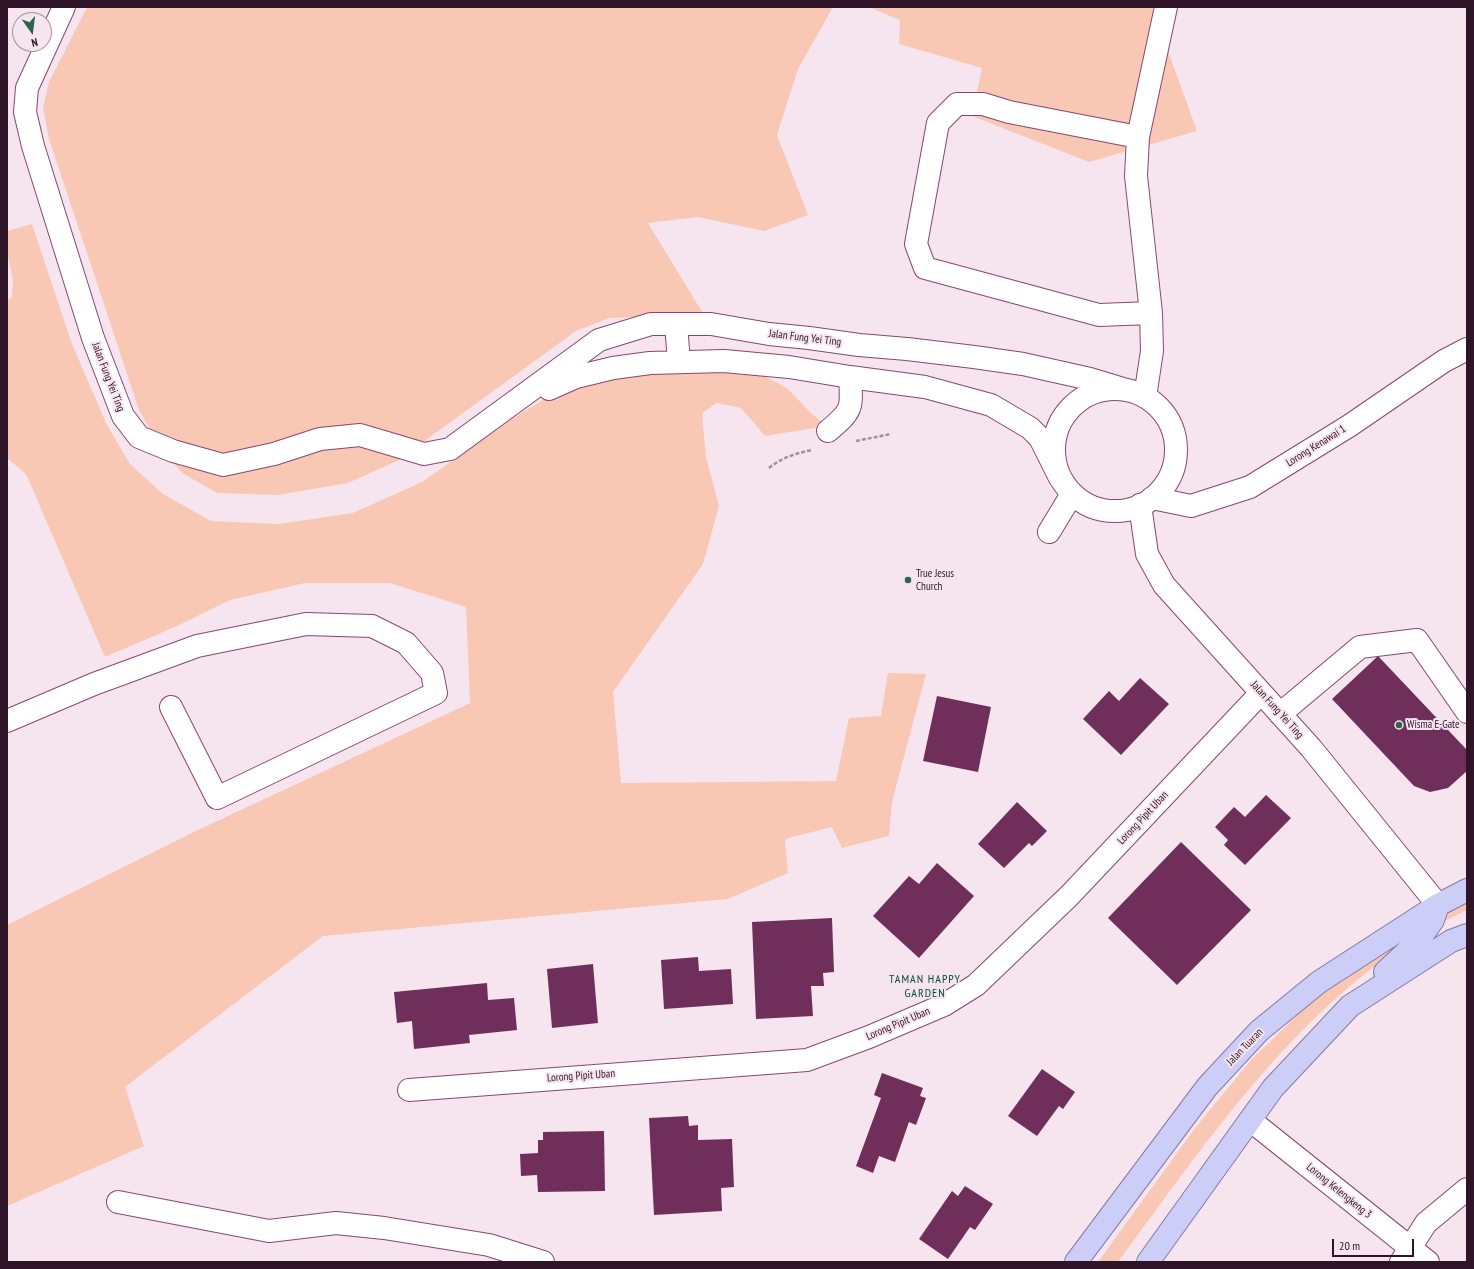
<!DOCTYPE html>
<html>
<head>
<meta charset="utf-8">
<style>
	body { margin:0 }
	#map { position:relative; width:1474px; height:1269px; overflow:hidden; background:#f6e5ef; font-family:"PT Sans Narrow",sans-serif }
	canvas { display:block }
	.frame { position:absolute; inset:0; border:8px solid #2f1326; pointer-events:none }
	.north { position:absolute; left:12px; top:12px; width:40px; height:40px; box-sizing:border-box; background:#f6e5ef; border:1px solid #a6919f; border-radius:50%; rotate:166deg; font-size:11px; font-weight:700; line-height:16px; text-align:center; color:#2f1326 }
	.north::after { content:''; display:block; margin:auto; width:14px; height:18px; background:#2c634a; clip-path:polygon(50% 0,100% 100%,50% 72%,0 100%) }
	.scale { position:absolute; left:1332px; top:1239px; width:82px; height:18px; box-sizing:border-box; border:2px solid #2f1326; border-top:0; padding-left:5px; font-size:12px; line-height:14px; white-space:nowrap; color:#2f1326; -webkit-text-stroke:3px #f6e5ef; paint-order:stroke }
</style>
</head>
<body>
<div id="map">
<canvas width="1474" height="1269"></canvas>
<div class="frame"></div>
<div class="north">N</div>
<div class="scale">20 m</div>
</div>
<script>
const ctx = document.querySelector('canvas').getContext('2d');
ctx.lineJoin = 'round';
function fill(path, color) {
  ctx.fillStyle = color;
  ctx.fill(path, 'evenodd');
}
function stroke(path, color, width, dash) {
  ctx.strokeStyle = color;
  ctx.lineWidth = width;
  ctx.lineCap = dash ? 'butt' : 'round';
  ctx.setLineDash(dash || []);
  ctx.stroke(path);
}
function drawText(font, color, halo, rows, align = 'center') {
  ctx.font = font + ' "PT Sans Narrow",sans-serif';
  ctx.lineWidth = 4;
  ctx.setLineDash([]);
  ctx.textBaseline = 'middle';
  ctx.strokeStyle = halo;
  ctx.fillStyle = color;
  for (const [text, x, y, turn = 0] of rows) {
    ctx.save();
    ctx.translate(x, y);
    ctx.rotate((+turn || 0) * Math.PI / 180);
    ctx.textAlign = isNaN(turn) ? turn : align;
    if (halo) ctx.strokeText(text, 0, 0);
    ctx.fillText(text, 0, 0);
    ctx.restore();
  }
}
const green = new Path2D(`
	M87 7H833L798 69 777 135 808 215 764 231 698 217 648 223 704 315 609 318 576 331 397 461 348 483 278 495 217 493 182 473 159 446 139 410 49 139 43 108 49 82Z
	M868 7H1152L1197 131 1089 162 972 116 982 68 899 44 900 20Z
	M32 224 72 344 106 423 130 464 163 494 211 521 279 524 353 513 422 482 510 420 584 375 748 368 787 388 811 413 827 426 765 436 741 408 717 403 702 413 706 457 719 506 703 564 613 692 621 783 836 781 849 718 881 716 888 673 926 674 892 802 889 836 842 848 832 827 785 839 788 873 728 899 323 936 125 1087 144 1146 7 1206V925L200 829 470 703 466 607 390 583H305L230 600 177 626 105 657 26 474 7 458V300L12 297 13 280 7 252V231Z
	M1467 898V910C1313 982 1216 1130 1118 1262H1098L1195 1128 1251 1060 1311 1002 1359 962Z`);
const building = new Path2D(`
	M1378 656 1467 750V771L1448 788 1430 792 1414 786 1332 699Z
	M1140 678 1169 704 1121 755 1083 719 1109 691 1119 701Z
	M937 696 991 707 978 772 923 761Z
	M1266 795 1291 818 1245 865 1224 845 1228 840 1215 827 1234 807 1245 817Z
	M1017 802 1047 831 1032 846 1029 843 1004 868 978 844Z
	M1181 842 1251 910 1177 985 1108 918Z
	M937 863 974 896 919 958 873 916 909 876 919 884Z
	M832 918 834 972 823 973 824 986H811L813 1016 756 1019 752 922Z
	M698 957 699 971 731 969 733 1004 664 1009 661 960Z
	M593 964 598 1023 552 1028 547 969Z
	M487 983 488 1000 514 998 517 1030 469 1035 470 1043 414 1049 412 1021 397 1023 394 992Z
	M1042 1069 1075 1092 1063 1109 1059 1106 1037 1136 1008 1116Z
	M882 1073 923 1088 920 1096 926 1098 916 1125 909 1122 895 1162 879 1156 873 1173 856 1166 881 1098 874 1095Z
	M688 1116 689 1126 698 1125V1140L732 1139 734 1187 721 1188 722 1211 654 1215 649 1118Z
	M604 1131 605 1191 538 1192 537 1175 521 1176 520 1154 538 1153V1140H543V1132Z
	M965 1186 993 1204 975 1230 970 1227 948 1259 919 1239 952 1191 958 1196Z`);
const path = new Path2D(`
	M856 441 891 434
	M769 468C781 458 796 453 812 450`);
const minor = new Path2D(`
	M64 7 27 88 25 112 33 146 93 338 123 416 139 437 173 451 223 465 274 454 320 439 360 435 424 454 450 449 599 340 651 324H711L769 334 809 338 859 345 907 349 974 357 1023 364 1090 379 1123 389
	M1138 137 1009 112 983 104H957L938 123 916 244 925 268 1099 315 1151 313
	M676 324 679 362
	M549 389 576 377 613 368 650 363 724 361 789 367 850 377 925 387 991 405 1030 428 1040 438 1060 478
	M1054 450a61 61 0 1 1 122 0a61 61 0 1 1-122 0Z
	M1145 397 1152 351 1151 313 1136 176 1138 137 1166 7
	M828 431C853 410 852 409 850 377
	M1152 498 1191 506 1250 487 1349 426 1444 361 1467 349
	M1140 505 1147 554 1164 585 1311 748 1438 905
	M1049 532 1072 494
	M1280 714 1360 647 1417 640 1467 712
	M7 721 94 684 197 646 306 624 372 626 406 643 432 673 436 693 217 798 171 707
	M409 1090 807 1060 869 1037 944 1005 976 985 1069 896 1261 693
	M1250 1120 1428 1262
	M118 1202 269 1231 336 1223 384 1228 489 1245 543 1262
	M1401 1262 1426 1223 1467 1189`);
const major = new Path2D(`
	M1385 972 1418 941 1433 920 1438 905
	M1076 1262 1207 1087 1259 1031 1319 982 1438 905 1467 890
	M1148 1262 1273 1088 1350 1006 1451 941 1467 935`);
const markers = [
	[908,580,4,"#2c634a"],
	[1399,725,4,"#2c634a"]
];
const streetNames = [
	["Jalan Fung Yei Ting",805,338,7],
	["Jalan Fung Yei Ting",108,377,69],
	["Lorong Kenawai 1",1316,446,-32],
	["Jalan Fung Yei Ting",1277,710,48],
	["Lorong Pipit Uban",1143,818,-47],
	["Lorong Pipit Uban",898,1024,-23],
	["Jalan Tuaran",1245,1047,-46],
	["Lorong Pipit Uban",581,1076,-4],
	["Lorong Kelengkeng 3",1339,1191,39]
];
const poiNames = [
	["True Jesus",916,574],
	["Church",916,587],
	["Wisma E-Gate",1407,725]
];
const neighbourhoodNames = [
	["TAMAN HAPPY",925,980],
	["GARDEN",925,994]
];
fill(green, '#f9c8b5');
fill(building, '#702f5b');
stroke(minor, '#894571', 24);
stroke(major, '#8078aa', 24);
stroke(path, '#a58f9d', 2.5, [4, 2]);
stroke(minor, '#fff', 22);
stroke(major, '#cdcef7', 22);
for (const [x, y, r, color] of markers) {
  const dot = new Path2D();
  dot.arc(x, y, r, 0, 2 * Math.PI);
  ctx.fillStyle = color;
  ctx.fill(dot);
  stroke(dot, '#f6e5ef', 1.5);
}
drawText('11px', '#2f1326', '#f6e5ef', streetNames);
drawText('11px', '#2f1326', '#f6e5ef', poiNames, 'left');
ctx.letterSpacing = '1px';
drawText('12px', '#054e34', '#f6e5ef', neighbourhoodNames);
ctx.letterSpacing = '0px';
</script>
</body>
</html>
